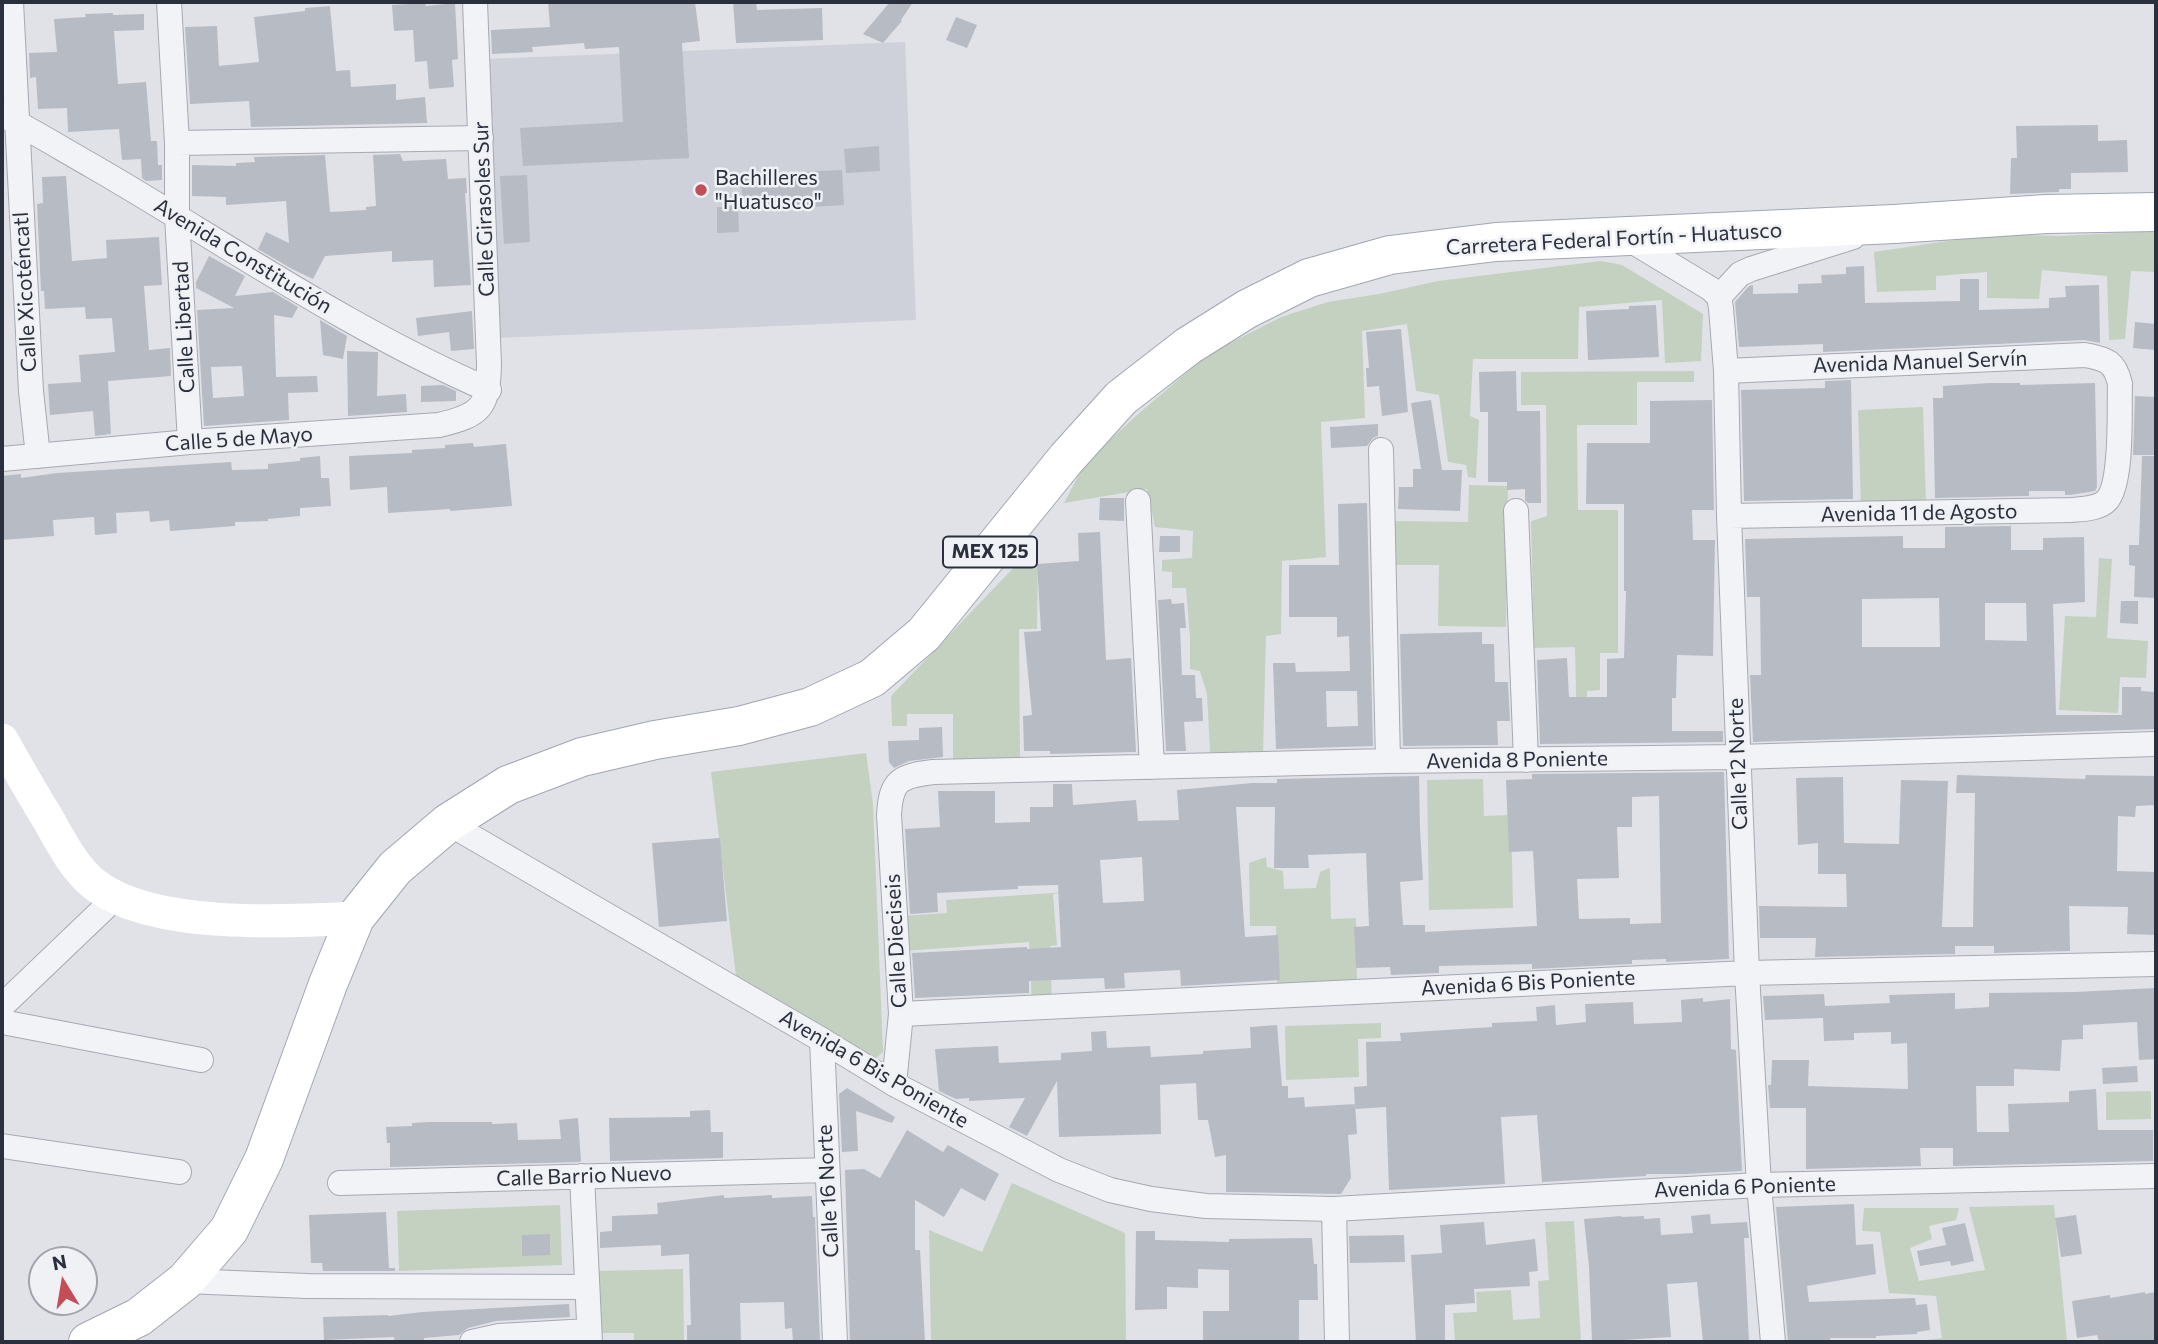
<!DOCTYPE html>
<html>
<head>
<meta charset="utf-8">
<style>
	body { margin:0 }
	#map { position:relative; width:2158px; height:1344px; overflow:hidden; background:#e0e2e8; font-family:Commissioner,sans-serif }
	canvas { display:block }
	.frame { position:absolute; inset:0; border:4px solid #2a303e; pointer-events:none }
	.north { position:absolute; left:28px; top:1246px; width:70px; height:70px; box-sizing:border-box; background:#eff1f5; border:2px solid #a0a4ac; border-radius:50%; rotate:349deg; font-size:19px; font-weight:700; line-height:28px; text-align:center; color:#2a303e }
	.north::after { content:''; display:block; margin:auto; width:24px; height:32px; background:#c34e58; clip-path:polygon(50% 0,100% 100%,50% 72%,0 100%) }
</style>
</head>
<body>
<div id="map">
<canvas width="2158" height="1344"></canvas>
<div class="frame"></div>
<div class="north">N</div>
</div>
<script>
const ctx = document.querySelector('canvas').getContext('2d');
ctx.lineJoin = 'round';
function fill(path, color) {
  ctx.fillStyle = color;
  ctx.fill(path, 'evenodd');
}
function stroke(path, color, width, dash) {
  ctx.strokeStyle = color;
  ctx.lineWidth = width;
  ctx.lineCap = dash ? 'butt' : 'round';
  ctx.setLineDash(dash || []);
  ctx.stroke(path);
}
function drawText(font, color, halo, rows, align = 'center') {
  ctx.font = font + ' Commissioner,sans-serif';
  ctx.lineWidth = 5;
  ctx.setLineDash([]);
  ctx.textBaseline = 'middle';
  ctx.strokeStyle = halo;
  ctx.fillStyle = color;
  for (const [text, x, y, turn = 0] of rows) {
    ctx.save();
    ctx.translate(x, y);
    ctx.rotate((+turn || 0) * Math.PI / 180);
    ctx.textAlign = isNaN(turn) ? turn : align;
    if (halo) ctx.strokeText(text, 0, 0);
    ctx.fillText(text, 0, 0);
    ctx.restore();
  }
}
const built = new Path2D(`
	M905 42 916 320 497 338 487 59Z`);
const green = new Path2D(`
	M2156 231V272L2131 271 2125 339 2109 340 2107 276 2042 270 2039 299 1987 298V272L1936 276V290L1877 292 1874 252 1994 234 2060 236Z
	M1601 261 1622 265 1703 314 1701 361 1665 363 1662 300 1579 307 1578 359H1473L1470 416 1479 420 1476 478 1468 477 1466 465 1448 462 1439 395 1416 391 1407 324 1362 331 1365 418 1321 422 1326 557 1282 561 1281 634 1266 636 1263 753 1210 752 1207 694 1200 671 1190 669V638L1186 588H1172V572L1162 571V560L1192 558 1193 531 1155 527 1147 489 1064 503 1085 463 1137 415 1207 355 1281 317 1328 302 1379 294 1438 281Z
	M1694 371V382H1637V425H1577L1578 510H1618V653H1600V690L1587 691V740L1577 737 1575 647 1534 648 1531 521 1547 516 1546 405H1521V372Z
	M1923 407 1926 505 1861 507 1858 410Z
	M1469 485 1508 486 1506 627 1438 626 1439 565H1394L1395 521 1468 522Z
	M1038 542 1037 629H1019L1020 760 953 761V714H907V726H892L891 696Z
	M2099 558 2112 559 2107 638 2148 641 2146 678 2120 677 2118 713 2059 710 2065 616 2096 617Z
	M866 753 873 804 883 1052 875 1059 736 976 711 772Z
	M1483 779 1484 816 1511 815 1513 908 1429 910 1427 780Z
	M1266 857 1267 867 1283 871 1284 889 1316 888 1320 872 1330 868 1331 919 1356 918 1357 987 1277 988 1276 926H1250L1249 863Z
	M1068 892 1053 894 1057 945 1050 946 1052 1002 1032 1004 1029 942 904 951 901 916 947 913 946 900Z
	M1381 1023V1038L1358 1039 1359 1077 1286 1080 1285 1026Z
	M2151 1091V1119L2106 1120V1092Z
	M1012 1183 1125 1233 1126 1342H931L929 1230 982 1252Z
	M560 1205 562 1265 399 1271 397 1211Z
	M2054 1205 2067 1342H1911L1942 1338 1936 1296 1889 1293 1880 1232 1862 1231 1864 1208H1959L1956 1220 1929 1226 1932 1239 1910 1248 1919 1281 1985 1270 1969 1207Z
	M1574 1221 1581 1342H1482L1481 1340 1455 1342 1453 1313 1477 1312 1476 1292 1511 1290 1513 1320 1540 1318 1538 1281 1549 1280 1545 1222Z
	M683 1269 684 1342H634V1333H600L599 1271Z`);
const building = new Path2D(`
	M548 2H695L700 41 682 43 689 158 523 166 520 128 623 122 619 47 585 49 584 43 532 47 533 52 492 54 491 30 550 27Z
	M733 2H756L757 10 822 8 823 40 736 43Z
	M890 2H913L901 20 902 21 883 43 863 34Z
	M425 3 426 6 455 3 458 59 452 60 454 87 429 89 427 61 415 62 413 30 394 31 392 5Z
	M330 6 336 71 350 70 351 87 396 84V100L425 97 427 123 251 127 249 101 190 104 185 27 217 26 219 66 259 62 254 17 305 11V8Z
	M113 13V15L144 14V30L114 31 118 84 146 82 151 141H157L158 165H162V180L146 181 142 178 141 159 122 160 119 129 68 132 67 108 38 109 36 77 30 78 29 53 57 52 54 19 86 17 85 14Z
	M956 17 977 25 967 48 946 40Z
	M2098 125V141L2127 140 2128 172 2071 173V189H2059V192L2010 194 2011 158H2017L2016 126Z
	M879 146 880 171 846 173 844 149Z
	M400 154 403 161 446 159 448 179 466 178 467 193H465L471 285 434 287 433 260 392 262V251L325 256 313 279 292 269 258 249 266 232 289 243 286 201 226 205V197L192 196V165L236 166V163L255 162 254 157 325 155 330 212 366 210V207L376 206 373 155Z
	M842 170 844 205 743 211 741 175Z
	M527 175 530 242 504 244 500 176Z
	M66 176 72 261 107 258 106 240 159 237 162 285 144 286 149 350 170 348 171 376 108 381 111 434 95 436 93 411 50 415 48 384 81 382 79 355 115 352 112 318 86 319 85 307 45 309 44 291H41L37 204 43 203 42 177Z
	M738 206 739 232 717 233V207Z
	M209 256 245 276 235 296 273 292 298 307 292 318 274 315 276 377 317 376 318 392 288 393 289 420 204 426 197 310 234 308 196 288V282ZM242 366 244 396 213 398 211 367Z
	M1864 266 1865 303 1960 301V279H1979V310L2049 308V298L2066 297 2065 286 2099 285 2100 343 2084 340 1823 352V344L1739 347 1735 302 1749 286 1753 285V294L1798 293V284L1822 283 1821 275 1846 274V267Z
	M1656 305 1659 357 1588 360 1586 311 1629 309V306Z
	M472 311 474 349 451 351 449 332 418 336 416 318Z
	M320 320 347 336 343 359 323 355Z
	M2135 322 2156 324V350L2133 348Z
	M1401 329 1408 412 1382 416 1379 386 1367 387 1366 368H1369L1366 332Z
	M347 351 378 352 377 396 406 394 407 412 348 416Z
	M1516 371 1517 411H1540L1541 503H1528L1525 500V489L1507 490V482H1488V412H1480L1479 372Z
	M1851 380 1853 499 1744 501 1741 390 1825 388V381Z
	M1990 383H2020V385L2095 383 2097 487 2095 491 2070 495H2065V491H2029V496L1935 498 1933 398H1943V386Z
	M443 385 456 391V401L421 402V386Z
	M2135 396 2156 397V455H2133Z
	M1431 400 1442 470H1462L1460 511 1398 509 1399 487H1413V469H1421L1411 403Z
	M1712 400 1714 510H1692L1693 540H1715L1713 656 1677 655 1676 698H1672V731H1723V742L1540 744 1537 660 1567 658 1569 697H1607V659L1624 658 1626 591H1624V504H1586L1587 443H1650V401Z
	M1378 424V436L1373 438 1367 446 1331 448 1330 427Z
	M473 443 474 447 506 444 512 506 450 511V509L388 513 387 487 350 490 349 456 412 453V450L445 448V445Z
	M320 456 321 478H329L331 506 300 508V516L268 519V521L235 522V526L170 531 169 520 150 522 149 511 116 513 117 533 95 535 94 517 53 520 54 536 2 540V476L21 474V478L57 473 231 462 232 470 268 469V464L300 461V458Z
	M2142 456H2156V598L2134 597 2135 566 2129 565V545H2139Z
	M1100 498H1124V521L1099 520Z
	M1367 503 1373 746 1276 749 1273 663H1295L1296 672 1350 671 1349 636 1337 637V617H1289V565H1339L1338 504ZM1326 691H1357L1358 726 1327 727Z
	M2011 526V550H2043V538L2084 537 2085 602 2053 604 2056 715H2122V687H2141V691L2156 692V729L1753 742 1750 675H1761L1760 597H1747L1745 539 1903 536V548H1945V527ZM1939 598 1940 647H1862V599ZM1985 603H2026L2027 641 1985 640Z
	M1100 532 1106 660 1131 658 1136 752 1050 754V751H1024L1023 716 1032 715 1024 632 1041 631 1037 564 1079 561 1078 533Z
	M1160 536H1180V552H1159Z
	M1171 599 1172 604 1184 603 1186 628H1180L1182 675H1195L1196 698H1202L1203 721 1184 722 1186 751H1166L1158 600Z
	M2121 601H2138V624L2120 623Z
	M1482 632V644H1494L1495 682H1508L1510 721H1497L1498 745 1403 746 1400 634Z
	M942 727 943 757 909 761 894 768 889 762 888 741 919 740V728Z
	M1724 772 1729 959 1666 962V959L1632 960V964L1532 969V964L1439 966V973L1391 975 1390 967 1356 968 1354 927 1369 926 1366 853 1308 855 1309 868H1274L1275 807H1236L1245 937 1278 935 1280 980 1181 986 1180 970 1124 973 1125 988 1105 989 1104 978 1029 981V993L915 998 912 953 1027 947V949L1061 947 1058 885 1018 886V889L937 893 938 912 910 914 905 829 940 827 938 791H995V823L1030 822V807H1053V784H1072L1073 805 1136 800 1138 821 1179 820 1177 790 1252 783H1277V779L1419 776 1420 829 1423 880 1400 882 1403 925H1425V932L1537 926 1533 851 1509 852 1506 780 1532 779V774ZM1659 796 1661 923 1630 924V918L1579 919 1577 879 1619 878 1617 827H1632V797ZM1142 857 1144 901 1103 903 1100 860Z
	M1957 775 2085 779 2086 775 2156 776V805L2136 806 2135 817 2118 816 2117 871 2156 872V935L2127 934 2128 907 2069 906 2070 951 1994 953V946H1955V954L1815 957 1816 938H1760L1759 906 1847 907 1846 874H1818V843L1798 845 1796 778 1843 777 1844 843 1899 844 1901 780 1948 781 1942 927H1973L1975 793H1956Z
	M720 838 727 921 659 927 652 843Z
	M2156 988V1059L2139 1060 2137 1022 2083 1025V1039L2062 1040 2060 1071 2014 1069V1086H1976L1977 1132H2009L2008 1104 2069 1102V1091L2096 1089 2098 1130H2153V1161L1953 1166V1148H1920L1921 1166 1806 1169V1108H1770L1768 1085H1771L1772 1060H1809L1808 1086 1908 1089 1907 1043 1891 1044V1032L1854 1033V1040L1824 1041 1823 1018 1765 1020 1763 996 1824 994 1825 1006 1890 1003 1889 995 1955 993V1009L1989 1007V993L2075 992Z
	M1703 998V1002L1730 999 1731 1049 1736 1050 1742 1171 1684 1174H1646V1176L1542 1182 1537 1115 1501 1117 1505 1184 1389 1190 1386 1107 1355 1109 1354 1087 1367 1086 1366 1042 1401 1041 1400 1033 1492 1027V1023L1537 1021 1536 1007 1555 1005 1556 1025 1586 1022 1585 1004 1633 1002 1634 1024 1682 1022 1681 1000Z
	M1277 1025 1282 1086H1288V1098L1304 1097 1305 1107 1355 1104 1357 1134 1348 1135 1351 1178 1341 1194 1226 1192V1155L1215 1157 1208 1120H1198L1196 1083 1160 1085 1161 1134 1059 1137 1057 1081 1027 1136 1009 1127 1025 1098 969 1101V1098L956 1099 939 1091 935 1049 998 1046 999 1063 1061 1060V1053L1092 1051 1091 1032 1106 1031 1107 1048 1150 1046 1151 1057 1203 1054V1051L1251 1048 1250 1027Z
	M2137 1066 2138 1082 2103 1084 2102 1068Z
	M847 1088 895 1117 892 1123 856 1111 858 1151 842 1152 839 1094Z
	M710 1110 711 1132H723V1158L610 1161 609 1118 690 1117V1111Z
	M578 1118 581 1161 579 1162 390 1167V1143H387L386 1127 412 1126V1123L429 1122H492V1124L517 1123 518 1140 561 1139 559 1120Z
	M907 1130 943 1152 948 1145 999 1174 985 1201 961 1188 944 1217 915 1200V1250H920L925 1342H850L845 1170 864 1169 880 1178Z
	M724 1195V1198L772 1195V1198L812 1196 813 1217H815L820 1342H793L792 1328 785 1329 784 1302 740 1303 741 1342H687V1325H691L689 1254 661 1256V1245L600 1248V1232L612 1231V1216L658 1214 657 1203Z
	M1854 1204 1856 1245 1873 1244 1876 1274 1807 1286 1809 1302 1915 1298 1916 1305 1927 1304 1930 1330 1917 1332V1334L1876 1336V1338H1830L1831 1342H1788L1776 1207Z
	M386 1212 389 1268H395V1271H323L322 1263H311L309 1215Z
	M1710 1214 1711 1224 1747 1222 1749 1238H1744L1749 1342H1703L1697 1282 1667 1284 1671 1337 1592 1342 1589 1267 1584 1219 1621 1216V1217L1644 1216V1219L1660 1218 1661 1235 1693 1233 1691 1216Z
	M2076 1215 2082 1254 2061 1257 2055 1218Z
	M1484 1222 1486 1245 1535 1239 1538 1271 1529 1272 1530 1286 1474 1289 1475 1303 1445 1305V1342H1416L1411 1255 1442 1253 1440 1225Z
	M1965 1223 1974 1261 1951 1266 1950 1261 1920 1266 1917 1251 1946 1245 1942 1228Z
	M1136 1231H1155V1240L1229 1242V1239L1312 1238 1314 1264H1317L1318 1300H1299V1342H1203V1311H1229V1270L1198 1269V1288L1167 1287V1309L1135 1310Z
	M550 1234V1255L522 1256V1235Z
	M1404 1235 1405 1262 1350 1263 1349 1236Z
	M2145 1292V1294L2156 1292V1342H2099L2097 1335 2077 1338 2072 1301 2110 1295V1298Z
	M569 1304 570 1317 496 1321 468 1328 459 1335 424 1338V1341L395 1342 394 1337 324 1340 323 1317 388 1315V1316L422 1312Z`);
const street = new Path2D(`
	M11 2 31 391 38 456
	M169 2 177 143V216L190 442
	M2 115C33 131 64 150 94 167 225 243 350 330 489 390
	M177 143 481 138
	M1625 237 1711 289 1719 297 1721 308 1726 371 1729 516 1747 973 1759 1185 1773 1342
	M1719 297 1740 274 1751 269 1853 237
	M1726 371 2085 355C2107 359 2115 362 2120 384 2119 409 2123 482 2107 500 2099 509 2082 509 2071 510L1729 516
	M1381 450 1388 761
	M2 459 190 442 439 425C482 415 488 407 489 364L475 2
	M1138 501 1152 767
	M1516 511 1526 760
	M448 823 822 1040 894 1084 1059 1170 1110 1190 1151 1199 1206 1206 1334 1209 1759 1185 2156 1176
	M2 1006 115 898
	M901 1014 1747 973 2156 964
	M2 1022 201 1060
	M822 1040 835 1342
	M894 1084 901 1014 889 815C891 780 900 776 933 772L1388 761 1738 757 2156 744
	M2 1146 179 1172
	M582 1176 590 1342
	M340 1183 827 1170
	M1334 1209 1337 1342
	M185 1281 307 1286 586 1287
	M472 1342 499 1336 589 1331`);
const secondary = new Path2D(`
	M2 740C17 767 32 793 48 819 61 842 74 868 94 884 151 929 285 922 355 918`);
const primary = new Path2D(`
	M88 1342 139 1317 185 1281 229 1230 264 1159 328 984 355 918 395 868 448 823 508 785 582 757 655 740 739 726 810 707 872 678 924 634 1066 459 1121 398 1188 346 1247 309 1309 278 1390 255 1496 242 1894 224 2046 214 2156 212`);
const markers = [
	[701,190,7,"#c34e58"]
];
const shields = [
	[990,552,94]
];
const shieldNames = [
	["MEX 125",990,552]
];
const poiNames = [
	["Bachilleres",715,178],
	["\"Huatusco\"",715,202]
];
const streetNames = [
	["Calle Girasoles Sur",484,209,-92],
	["Carretera Federal Fortín - Huatusco",1614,239,-3],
	["Avenida Constitución",243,256,31],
	["Calle Xicoténcatl",25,292,-93],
	["Calle Libertad",184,327,-93],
	["Avenida Manuel Servín",1920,362,-2],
	["Calle 5 de Mayo",239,439,-4],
	["Avenida 11 de Agosto",1919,513,-1],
	["Avenida 8 Poniente",1517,760,-1],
	["Calle 12 Norte",1738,764,-92],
	["Calle Dieciseis",896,941,-93],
	["Avenida 6 Bis Poniente",1528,983,-3],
	["Avenida 6 Bis Poniente",874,1069,30],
	["Calle Barrio Nuevo",584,1176,-2],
	["Avenida 6 Poniente",1745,1187,-2],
	["Calle 16 Norte",828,1191,-93]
];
fill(built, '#ced1d9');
fill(green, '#c4d1c1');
fill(building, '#b7bbc4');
stroke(street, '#a6a9b2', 26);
stroke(primary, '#a0a6b2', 40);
stroke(street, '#f2f3f6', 24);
stroke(secondary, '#fff', 33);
stroke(primary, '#fff', 38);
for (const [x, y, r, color] of markers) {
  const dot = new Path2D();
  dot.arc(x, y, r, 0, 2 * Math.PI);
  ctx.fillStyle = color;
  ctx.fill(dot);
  stroke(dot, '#eff1f5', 2.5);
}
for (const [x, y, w] of shields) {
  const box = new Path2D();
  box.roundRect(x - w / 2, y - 15.5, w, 31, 5);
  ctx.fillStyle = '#eff1f5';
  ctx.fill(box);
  stroke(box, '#2a303e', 2);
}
drawText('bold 19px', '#2a303e', null, shieldNames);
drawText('21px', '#2a303e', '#eff1f5', poiNames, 'left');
drawText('21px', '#2a303e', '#eff1f5', streetNames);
</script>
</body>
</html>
